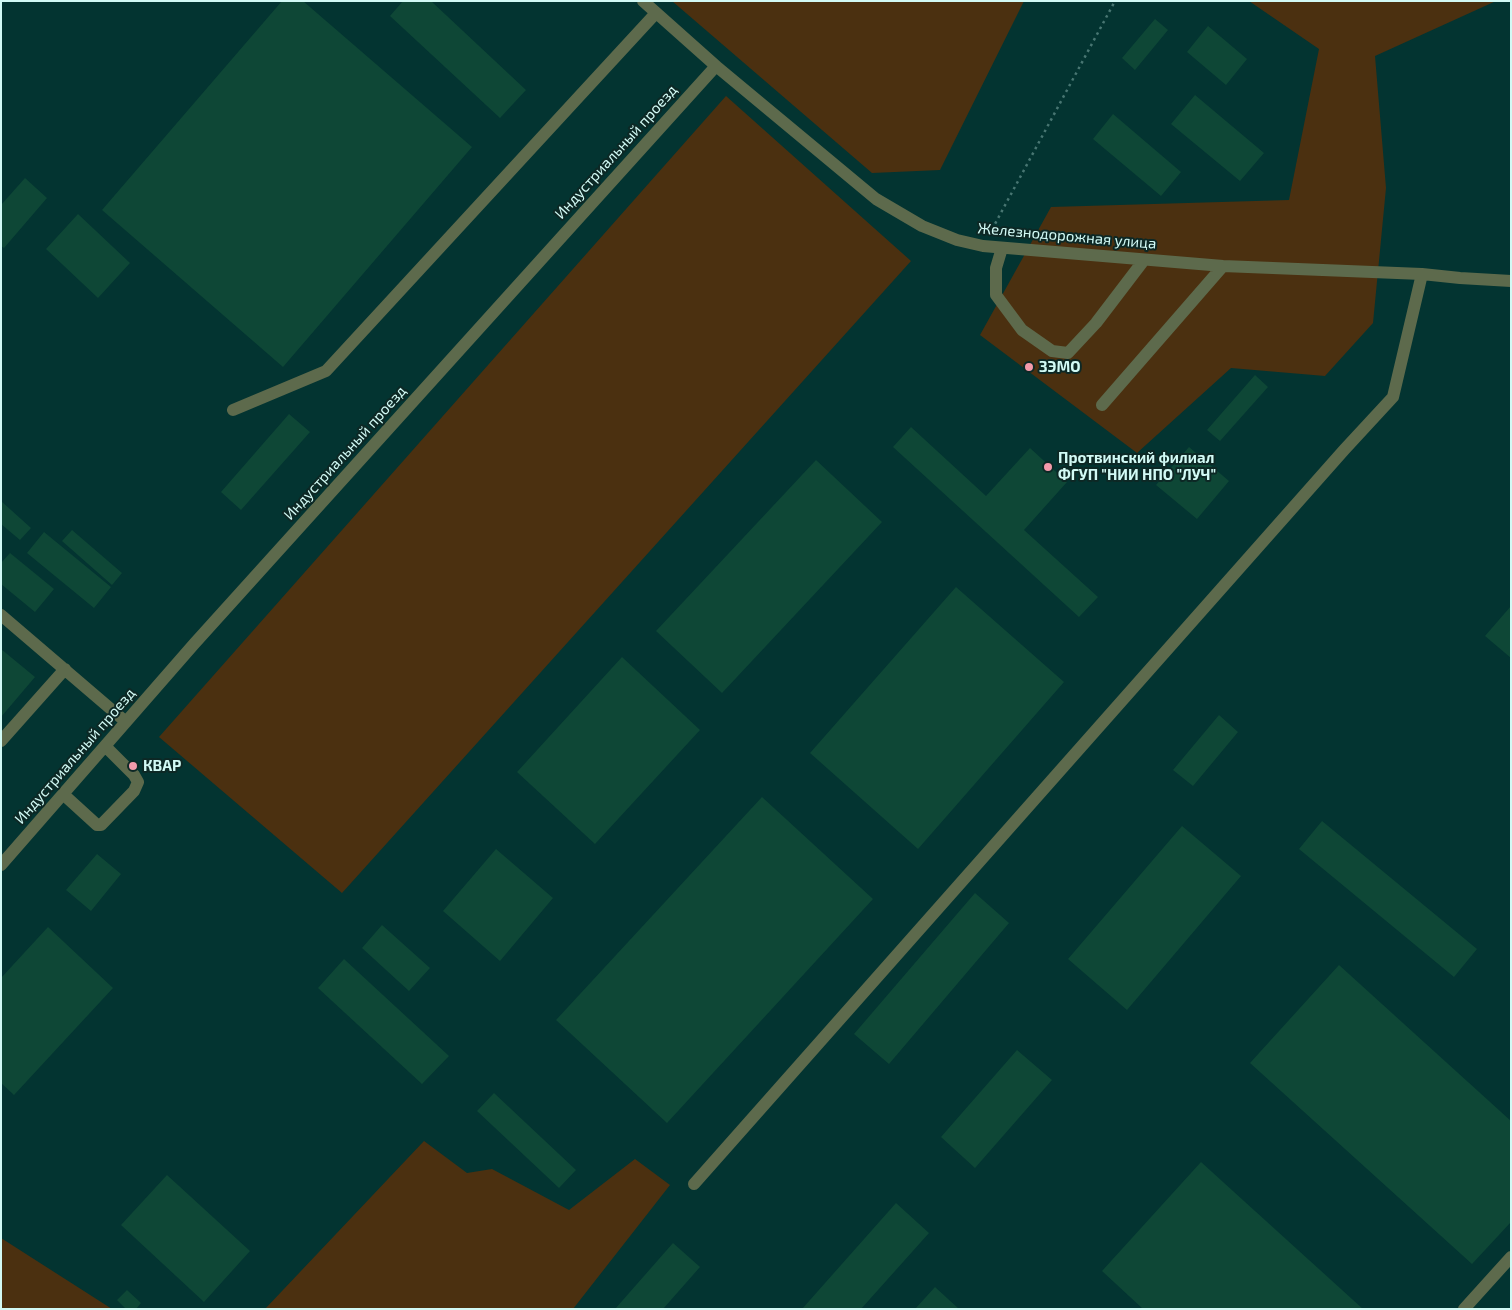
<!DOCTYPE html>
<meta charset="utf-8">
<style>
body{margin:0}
#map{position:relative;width:1512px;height:1310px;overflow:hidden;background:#033431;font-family:"Exo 2",sans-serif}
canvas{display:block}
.frame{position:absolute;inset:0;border:2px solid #d2faf5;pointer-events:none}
</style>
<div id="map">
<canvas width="1512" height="1310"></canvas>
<div class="frame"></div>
</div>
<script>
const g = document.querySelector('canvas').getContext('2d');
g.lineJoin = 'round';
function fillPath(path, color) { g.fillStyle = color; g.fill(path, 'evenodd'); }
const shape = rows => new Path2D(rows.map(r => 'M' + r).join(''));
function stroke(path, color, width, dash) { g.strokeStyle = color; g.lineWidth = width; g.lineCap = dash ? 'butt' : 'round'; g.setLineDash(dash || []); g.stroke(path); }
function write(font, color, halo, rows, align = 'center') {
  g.font = font + ' "Exo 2",sans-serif'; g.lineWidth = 4; g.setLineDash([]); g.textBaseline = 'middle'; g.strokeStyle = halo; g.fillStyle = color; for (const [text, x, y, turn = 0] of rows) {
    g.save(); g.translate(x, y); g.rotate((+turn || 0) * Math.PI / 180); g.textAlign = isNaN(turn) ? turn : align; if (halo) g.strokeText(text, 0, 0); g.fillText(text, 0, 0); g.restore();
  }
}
const green = shape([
 [672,1,1024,1,940,170,872,173],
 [1249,1,1496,1,1375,56,1386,188,1373,323,1325,376,1231,368,1137,453,980,335,1051,207,1289,200,1319,49],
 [726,96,911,261,342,893,159,737],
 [424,1141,467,1173,492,1169,569,1210,635,1159,670,1185,573,1309,265,1309],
 [1,1238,112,1309,1,1309]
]);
const building = shape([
 [282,1,303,1,472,147,283,367,102,210],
 [403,1,431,1,526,90,500,118,390,16],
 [1155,19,1168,30,1135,70,1122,58],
 [1208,26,1247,59,1226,85,1187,52],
 [1195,95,1264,153,1240,181,1171,124],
 [1113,114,1181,172,1161,196,1093,139],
 [25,178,47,198,4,248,1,246,1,205],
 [78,214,130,263,98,298,46,249],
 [1255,375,1268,387,1220,441,1207,430],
 [289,414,310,432,241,510,221,492],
 [911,427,986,496,1030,448,1067,482,1024,530,1098,597,1079,617,893,447],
 [1189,447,1229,481,1197,519,1156,485],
 [816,460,882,522,722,693,656,631],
 [1,501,31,528,20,540,1,524],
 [72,530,122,573,112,585,62,541],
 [44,532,111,587,94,608,27,553],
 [10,553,54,589,35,612,1,584,1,563],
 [956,587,1064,682,918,849,810,753],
 [1511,606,1511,658,1485,636],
 [1,649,35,677,1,717],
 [622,657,700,730,595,844,517,772],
 [1219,715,1238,732,1193,786,1173,770],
 [762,797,873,899,667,1123,556,1020],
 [1322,821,1477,949,1454,977,1299,849],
 [1182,826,1241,876,1127,1010,1068,959],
 [496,849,553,898,500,961,443,911],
 [97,854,121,874,91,911,66,890],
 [975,893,1009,923,889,1064,854,1034],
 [382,925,430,968,409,991,362,948],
 [48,927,113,988,14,1095,1,1083,1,978],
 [344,959,449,1056,422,1084,318,988],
 [1339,965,1511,1121,1511,1222,1472,1264,1250,1063],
 [1017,1050,1052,1080,975,1168,941,1137],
 [494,1093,576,1170,559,1188,477,1111],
 [1201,1162,1363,1309,1143,1309,1102,1271],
 [167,1175,250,1251,204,1302,121,1225],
 [896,1203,929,1233,861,1309,802,1309],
 [673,1243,700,1267,663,1309,615,1309],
 [935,1287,959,1309,915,1309],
 [127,1290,141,1303,136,1309,126,1309,117,1300]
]);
const path = shape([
 [989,235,1115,1]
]);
const minor = shape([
 [643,1,716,66,876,199,922,226,957,240,983,246,1223,266,1422,274,1460,278,1511,281],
 [1002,248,996,268,996,295,1022,330,1052,351,1068,353,1096,323,1144,260],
 [1102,405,1223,266],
 [233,410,326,371,656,13],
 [1,615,126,722],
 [1,741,65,669],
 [63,794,97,825,101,825,134,791,138,782,134,775,105,746],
 [1,865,194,644,716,66],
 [694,1184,1344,450,1393,397,1422,274],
 [1464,1309,1511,1257]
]);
const markers = [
 [1029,367,5,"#f39aaa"],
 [1048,467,5,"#f39aaa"],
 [133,766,5,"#f39aaa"]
];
const streetNames = [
 ["Индустриальный проезд",616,152,-48],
 ["Железнодорожная улица",1067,236,5],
 ["Индустриальный проезд",345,453,-48],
 ["Индустриальный проезд",75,756,-49]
];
const poiNames = [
 ["ЗЭМО",1039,367],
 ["Протвинский филиал",1058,458],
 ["ФГУП \"НИИ НПО \"ЛУЧ\"",1058,475],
 ["КВАР",143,766]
];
fillPath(green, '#4b3010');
fillPath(building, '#0e4736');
stroke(path, '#487672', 2.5, [2.5, 4]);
stroke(minor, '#5d6a4c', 12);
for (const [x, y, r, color] of markers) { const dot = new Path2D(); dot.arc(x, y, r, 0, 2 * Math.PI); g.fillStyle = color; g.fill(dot); stroke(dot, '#0d2825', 2); }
write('15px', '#d2faf5', '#0d2825', streetNames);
write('bold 15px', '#d2faf5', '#0d2825', poiNames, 'left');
</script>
